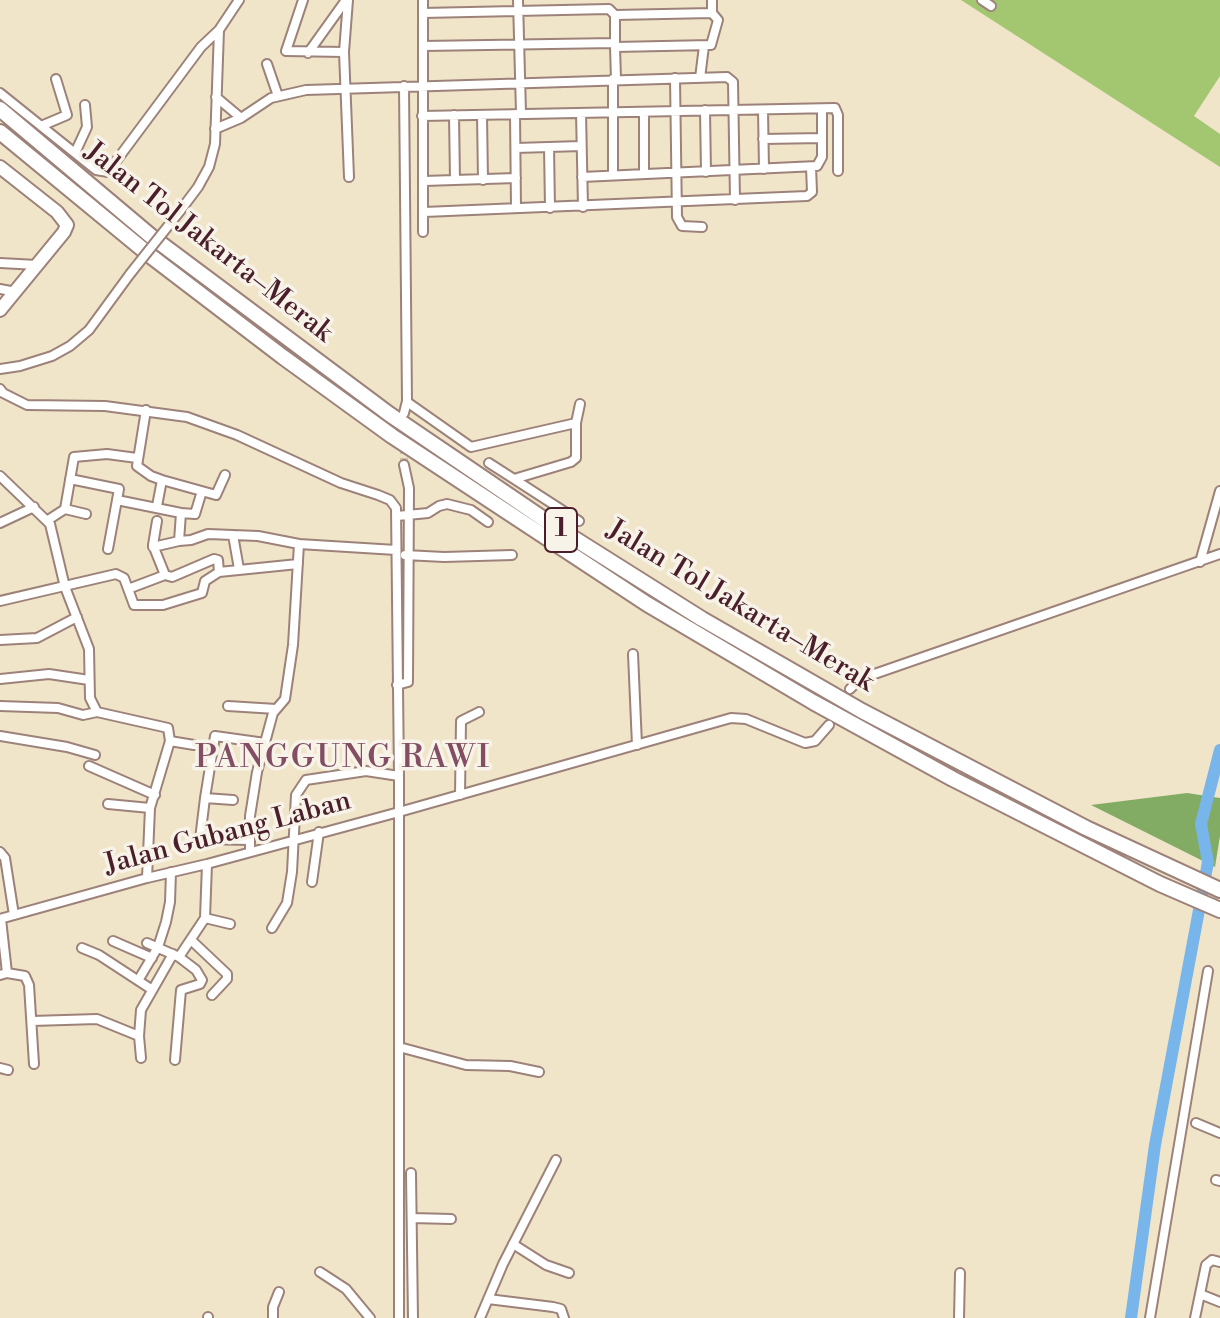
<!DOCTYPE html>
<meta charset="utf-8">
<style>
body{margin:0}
canvas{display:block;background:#f0e4c9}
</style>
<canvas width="1220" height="1318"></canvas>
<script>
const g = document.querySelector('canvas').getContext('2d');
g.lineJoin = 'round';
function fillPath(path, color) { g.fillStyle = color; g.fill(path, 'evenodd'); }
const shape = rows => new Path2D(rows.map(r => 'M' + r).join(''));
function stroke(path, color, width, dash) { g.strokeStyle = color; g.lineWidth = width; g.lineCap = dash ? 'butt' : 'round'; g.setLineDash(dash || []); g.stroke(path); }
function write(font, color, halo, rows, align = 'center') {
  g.font = font + ' "Libre Bodoni",serif'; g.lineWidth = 7; g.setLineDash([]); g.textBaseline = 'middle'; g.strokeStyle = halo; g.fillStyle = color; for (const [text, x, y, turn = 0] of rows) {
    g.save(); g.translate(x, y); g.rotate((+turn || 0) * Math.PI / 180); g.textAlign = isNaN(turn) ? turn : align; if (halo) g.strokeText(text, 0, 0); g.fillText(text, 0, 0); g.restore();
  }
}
const green = shape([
 [961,0,1220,0,1220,76,1194,116,1220,134,1220,167]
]);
const forest = shape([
 [1187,793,1220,798,1220,836,1215,867,1091,805]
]);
const river = shape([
 [1131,1318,1155,1145,1208,862,1201,824,1220,750]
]);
const streetTunnel = shape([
 [404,422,404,465],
 [829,725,850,689]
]);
const street = shape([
 [303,0,286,51,344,52],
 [348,0,344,52,349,177],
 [518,0,521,113],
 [982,0,991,6],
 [423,13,609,9,615,15,615,47],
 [615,15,712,13],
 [423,46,615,43],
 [308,53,346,0],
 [267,64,278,96],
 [675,78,677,217,682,226,702,227],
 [700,78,704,46],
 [616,79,615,47,711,45,718,20,712,13,712,0],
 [404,86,407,402,471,447,576,423,580,404],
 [0,93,96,170,108,172,201,47,219,30],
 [216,97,241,118],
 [705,110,706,172],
 [763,110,764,169],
 [644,112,644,174],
 [581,113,583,207],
 [515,114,516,208],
 [454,115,455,180],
 [482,115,483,180],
 [422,116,835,108,838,115,838,171],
 [41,126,67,115,56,79],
 [215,129,241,118,271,98,306,90,727,77,733,82,735,200],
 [763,139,822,138],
 [549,147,550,208],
 [516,148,581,146],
 [75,153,87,127,85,105],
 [613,175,613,79],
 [582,177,817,166,822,157,822,109],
 [424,181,516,178],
 [180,211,198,187,209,167,215,144,219,30,239,0],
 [424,212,807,196,812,192,811,167],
 [423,232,423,0],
 [0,263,37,265],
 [0,289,16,292],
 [0,369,20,366,52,356,70,346,89,330,130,274],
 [0,389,3,393,27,405,105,406,187,417,237,435,341,483,378,495,390,500,396,508,399,776,399,1318],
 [146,410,137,466,151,476,162,480,157,506],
 [404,413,407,401],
 [489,463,514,479,571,462,576,458,576,423],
 [0,476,50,524,65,587,89,649,90,698,97,712],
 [70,479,119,489,108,549],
 [514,479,579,521],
 [162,480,216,495,225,475],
 [117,500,181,513,179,541,153,547],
 [65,509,86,514],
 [181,513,195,514,202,491],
 [397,516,428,513,439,506,447,504,471,510,488,522],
 [48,520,65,509,74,457,107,454,137,458],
 [0,523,34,507],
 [233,535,239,569],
 [179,541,191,540,208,534,258,536,299,544],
 [405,555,444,557,512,555],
 [1200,562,1220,491],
 [165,575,172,577,214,559,218,560,219,572],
 [128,589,165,575,153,545,157,521],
 [0,601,116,574,124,578,134,605,163,605,202,593,205,581,219,572,298,564],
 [0,640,37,638,77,617],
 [633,654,637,745],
 [0,679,49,674,89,680],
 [397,685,408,682,409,488,404,465],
 [850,689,860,679,1220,554],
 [0,706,58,708,83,715,97,712,168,728,170,741,150,808,147,878],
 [228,706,276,709],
 [0,736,67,747,95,755],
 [170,741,194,745],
 [89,766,155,795],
 [460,795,461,721,479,712],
 [205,798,233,800],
 [108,804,150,808],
 [250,840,200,839,205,798,215,736,265,743],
 [250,851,250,816,257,772,273,713,285,699,293,645,299,544,396,550],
 [0,852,5,858,14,915],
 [312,882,319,832],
 [205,918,230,924],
 [0,919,147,878,207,864,399,812,731,718,746,719,805,743,815,741,829,725],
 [272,928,287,903,292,872,296,795,306,780,366,771,399,776],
 [191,940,227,974,227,979,212,995],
 [113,941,152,958],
 [147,943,179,957,196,970,202,980,200,984,181,990,175,1060],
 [82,948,99,955,151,989],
 [179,957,205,918,207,864],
 [7,973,25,976,29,985,34,1064],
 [0,975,7,973,1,919],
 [139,979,158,947,166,922,170,902,171,872],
 [32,1021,97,1019,139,1036],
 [399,1047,466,1065,510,1066,539,1072],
 [141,1058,139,1036,141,1010,173,954],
 [0,1068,8,1070],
 [1196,1123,1220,1133],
 [411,1173,413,1318],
 [1216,1180,1220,1181],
 [412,1218,451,1219],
 [513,1244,546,1265,569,1273],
 [320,1272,346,1289,370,1318],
 [1200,1294,1220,1302],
 [488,1299,553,1307,561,1309,564,1318],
 [208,1318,208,1317],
 [273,1318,273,1307,279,1292],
 [480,1318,503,1264,556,1160],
 [959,1318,960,1273],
 [1150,1318,1208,971],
 [1195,1318,1206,1265,1212,1260,1220,1262]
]);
const secondary = shape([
 [0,167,57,212,67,225,64,232,0,310]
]);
const highway = shape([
 [0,109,152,237,389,414,548,522,702,619,862,711,1086,828,1220,890],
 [0,132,152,257,283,357,392,436,647,604,813,702,953,779,1160,884,1220,910]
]);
const streetBridge = shape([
 [130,274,180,211]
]);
const shields = [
 [561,530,32]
];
const shieldNames = [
 ["1",561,530]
];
const streetNames = [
 ["Jalan Tol Jakarta–Merak",208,243,38],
 ["Jalan Tol Jakarta–Merak",740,607,31],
 ["Jalan Gubang Laban",228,834,-15]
];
const quarterNames = [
 ["PANGGUNG RAWI",343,759]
];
fillPath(green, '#a3c771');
fillPath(forest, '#82ac63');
stroke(river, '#77b5ea', 12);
stroke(streetTunnel, '#cfbda9', 8, [8, 4]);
stroke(street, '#9d827a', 12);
stroke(secondary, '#9d827a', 16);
stroke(highway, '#9d827a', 18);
stroke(street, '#fff', 8);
stroke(secondary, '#fff', 12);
stroke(highway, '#fff', 14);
stroke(streetBridge, '#9d827a', 12, []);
stroke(streetBridge, '#fff', 8);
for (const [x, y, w] of shields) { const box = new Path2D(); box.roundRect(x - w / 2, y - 22, w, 44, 6); g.fillStyle = '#f7f3e8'; g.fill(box); stroke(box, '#4a1f2b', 2); }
write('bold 26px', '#4a1f2b', null, shieldNames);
write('28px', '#4a1f2b', '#f7f3e8', streetNames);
g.letterSpacing = '2px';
write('32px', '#834e63', '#f7f3e8', quarterNames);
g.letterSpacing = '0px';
</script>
